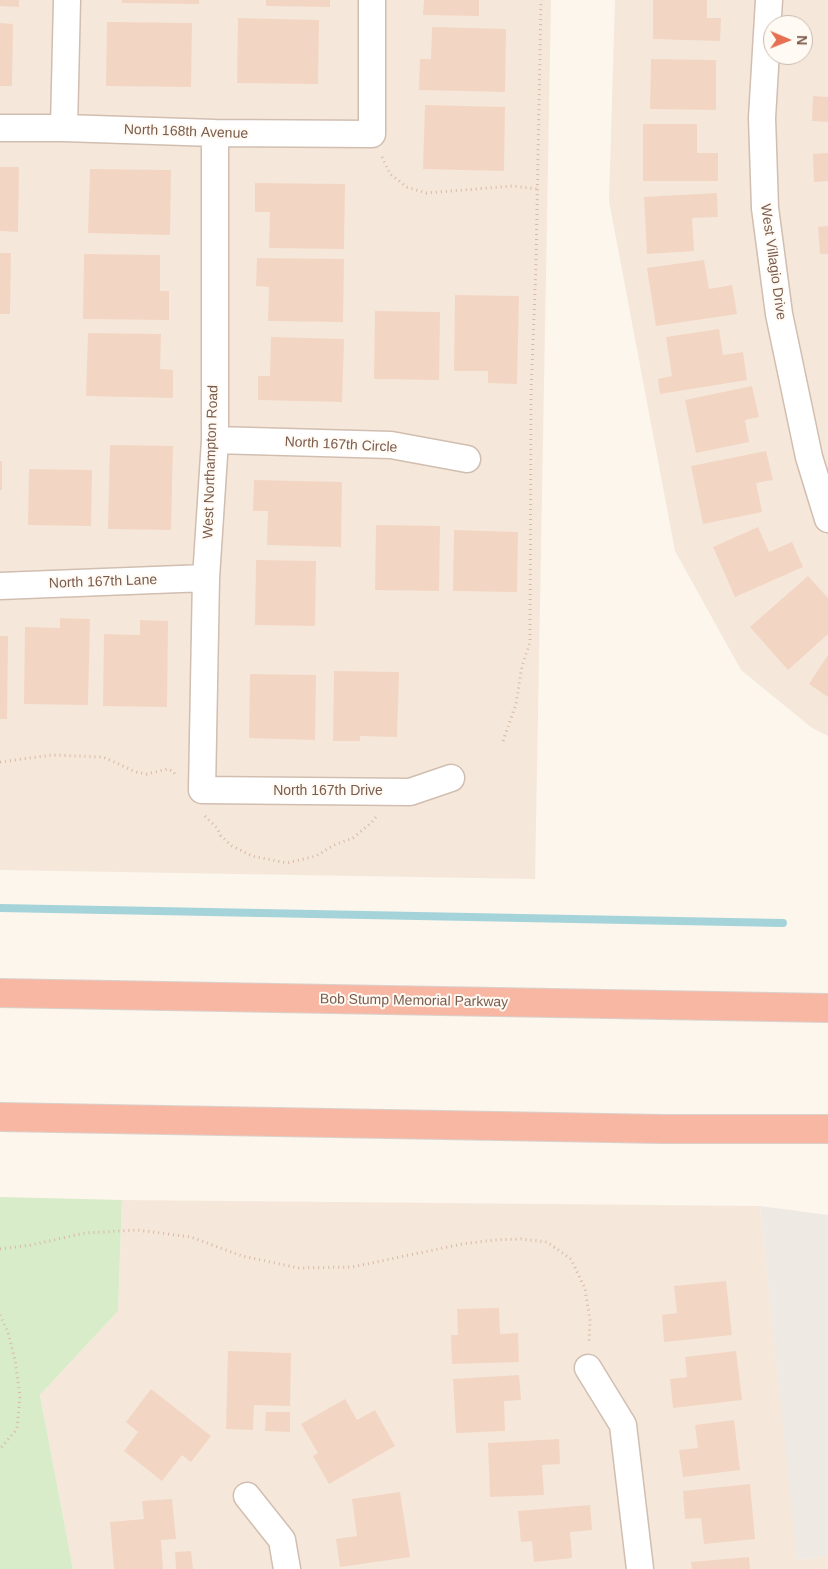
<!DOCTYPE html>
<style>
body{margin:0}
#map{position:relative;width:828px;height:1569px;overflow:hidden;background:#fdf6ec;font-family:Helvetica,sans-serif}
canvas{display:block}
.north{position:absolute;left:763px;top:15px;width:50px;height:50px;box-sizing:border-box;background:#fffaf3;border:1px solid #cabbb1;border-radius:50%;rotate:91deg;font-size:14px;font-weight:700;line-height:20px;text-align:center;color:#7a5c4d}
.north::after{content:'';display:block;margin:auto;width:18px;height:22px;background:#e76f51;clip-path:polygon(50% 0,100% 100%,50% 72%,0 100%)}
</style>
<div id="map">
<canvas width="828" height="1569"></canvas>
<div class="north">N</div>
</div>
<script>
const g = document.querySelector('canvas').getContext('2d');
g.lineJoin = 'round';
function fillPath(path, color) { g.fillStyle = color; g.fill(path, 'evenodd'); }
const shape = rows => new Path2D(rows.map(r => 'M' + r).join(''));
function stroke(path, color, width, dash) { g.strokeStyle = color; g.lineWidth = width; g.lineCap = dash ? 'butt' : 'round'; g.setLineDash(dash || []); g.stroke(path); }
function write(font, color, halo, rows, align = 'center') {
  g.font = font + ' Helvetica,sans-serif'; g.lineWidth = 4; g.setLineDash([]); g.textBaseline = 'middle'; g.strokeStyle = halo; g.fillStyle = color; for (const [text, x, y, turn = 0] of rows) {
    g.save(); g.translate(x, y); g.rotate((+turn || 0) * Math.PI / 180); g.textAlign = isNaN(turn) ? turn : align; if (halo) g.strokeText(text, 0, 0); g.fillText(text, 0, 0); g.restore();
  }
}
const residential = shape([
 [0,0,551,0,535,879,0,870],
 [615,0,828,0,828,736,812,728,741,670,675,551,609,201],
 [773,25,803,25,803,55,773,55],
 [122,1200,760,1206,798,1560,828,1556,828,1569,73,1569,40,1395,118,1311]
]);
const industrial = shape([
 [760,1206,828,1215,828,1556,797,1560]
]);
const green = shape([
 [0,1197,122,1200,118,1311,40,1395,73,1569,0,1569]
]);
const stream = shape([
 [0,908,783,923]
]);
const building = shape([
 [0,0,19,0,19,7,0,6],
 [122,0,199,0,199,4,122,3],
 [266,0,330,0,330,7,266,6],
 [424,0,479,0,479,16,423,15],
 [653,0,707,0,707,18,721,18,720,41,653,39],
 [238,18,319,20,318,84,237,83],
 [107,22,192,23,191,87,106,86],
 [0,23,13,24,12,86,0,86],
 [432,27,506,29,505,92,419,90,420,59,431,59],
 [651,59,716,60,716,110,650,109],
 [813,96,828,97,828,122,812,121],
 [425,105,505,107,504,171,423,169],
 [643,124,697,124,697,153,718,153,718,181,643,181],
 [828,153,828,181,814,182,813,154],
 [0,167,19,167,18,232,0,231],
 [90,169,171,170,170,235,88,233],
 [255,183,345,184,344,249,269,248,270,212,255,212],
 [717,193,718,217,692,218,694,251,647,254,644,197],
 [828,226,828,254,820,254,818,227],
 [0,253,11,253,10,314,0,314],
 [84,254,160,255,160,291,169,291,169,320,83,319],
 [257,258,344,259,343,322,268,321,269,287,256,286],
 [704,260,709,289,732,285,737,314,656,326,647,268],
 [455,295,519,296,517,384,488,383,488,371,454,371],
 [375,311,440,312,439,380,374,379],
 [719,329,723,355,743,352,747,380,660,394,658,379,672,376,666,337],
 [88,333,161,334,160,369,173,370,173,398,86,396],
 [271,337,344,339,342,402,258,400,258,376,270,376],
 [752,386,759,417,745,420,749,442,696,453,685,400],
 [110,445,173,446,171,530,108,529],
 [766,451,773,480,756,483,762,512,703,524,691,466],
 [0,461,2,461,2,490,0,490],
 [29,469,92,470,91,526,28,525],
 [254,480,342,482,341,547,267,545,268,511,253,511],
 [376,525,440,526,439,591,375,590],
 [758,527,769,552,792,542,803,567,735,597,713,547],
 [454,530,518,532,517,592,453,591],
 [256,560,316,561,315,626,255,625],
 [808,576,828,598,828,634,788,670,750,627],
 [60,618,90,619,88,705,24,704,25,627,60,628],
 [140,620,168,621,167,707,103,706,104,634,140,635],
 [0,636,8,636,7,719,0,719],
 [828,655,828,697,809,684],
 [334,671,399,672,397,737,360,736,360,741,333,741],
 [250,674,316,675,315,740,249,738],
 [726,1281,732,1335,664,1342,662,1315,677,1313,674,1286],
 [499,1308,500,1334,518,1333,519,1362,452,1364,451,1335,458,1335,457,1309],
 [228,1351,291,1353,290,1406,254,1405,253,1430,226,1429],
 [736,1351,742,1400,673,1408,670,1379,687,1377,685,1357],
 [519,1375,521,1400,504,1401,505,1431,456,1433,453,1379],
 [151,1389,211,1436,191,1462,182,1455,162,1481,124,1451,138,1432,126,1422],
 [345,1399,357,1420,375,1410,395,1446,329,1484,313,1456,318,1453,301,1424],
 [266,1412,290,1412,290,1432,265,1431],
 [734,1420,740,1470,683,1477,679,1450,698,1448,695,1425],
 [559,1439,560,1464,542,1465,544,1495,490,1497,488,1443],
 [750,1484,755,1539,704,1544,701,1518,685,1519,683,1491],
 [400,1492,410,1557,340,1567,336,1539,357,1536,352,1499],
 [172,1499,176,1539,161,1540,163,1569,114,1569,110,1522,144,1519,142,1501],
 [590,1505,592,1530,570,1532,572,1558,534,1562,532,1541,521,1542,518,1511],
 [191,1551,193,1569,176,1569,175,1552],
 [749,1557,750,1569,692,1569,691,1562]
]);
const path = shape([
 [382,157,390,174,407,187,426,193,513,186,538,189],
 [503,741,516,704,522,666,530,642,531,393,536,264,541,0],
 [0,762,52,755,103,757,136,772,147,774,168,769,174,772,176,777],
 [205,816,217,828,221,836,232,846,252,856,287,863,316,856,334,845,353,838,371,823,376,817],
 [0,1249,31,1245,85,1233,137,1230,191,1237,242,1256,299,1268,352,1267,462,1244,494,1240,521,1239,547,1242,571,1259,585,1289,590,1320,589,1343],
 [0,1315,8,1332,15,1360,20,1396,17,1429,0,1449]
]);
const minor = shape([
 [769,0,762,118,765,208,779,314,809,457,828,519],
 [0,128,64,128,215,133,372,134,372,0],
 [64,128,67,0],
 [215,133,215,440,206,578,202,790,410,792,451,778],
 [215,440,391,445,467,459],
 [0,586,206,578],
 [588,1368,623,1425,640,1569],
 [247,1496,282,1540,287,1569]
]);
const motorway = shape([
 [0,993,828,1008],
 [0,1117,663,1129,828,1129]
]);
const streetNames = [
 ["North 168th Avenue",186,132,2],
 ["West Villagio Drive",773,262,82],
 ["North 167th Circle",341,445,3],
 ["West Northampton Road",211,462,-88],
 ["North 167th Lane",103,582,-2],
 ["North 167th Drive",328,791],
 ["Bob Stump Memorial Parkway",414,1001,1]
];
fillPath(residential, '#f5e8da');
fillPath(industrial, '#efe9e4');
fillPath(green, '#d8ecc9');
stroke(stream, '#a5d3da', 8);
fillPath(building, '#f3d5c3');
stroke(minor, '#d1beb0', 29);
stroke(motorway, '#dad1cd', 30);
stroke(path, '#d9b8a5', 3, [1, 4]);
stroke(minor, '#fff', 26);
stroke(motorway, '#f7b7a3', 28);
write('14px', '#7a5c4d', '#fffaf3', streetNames);
</script>
